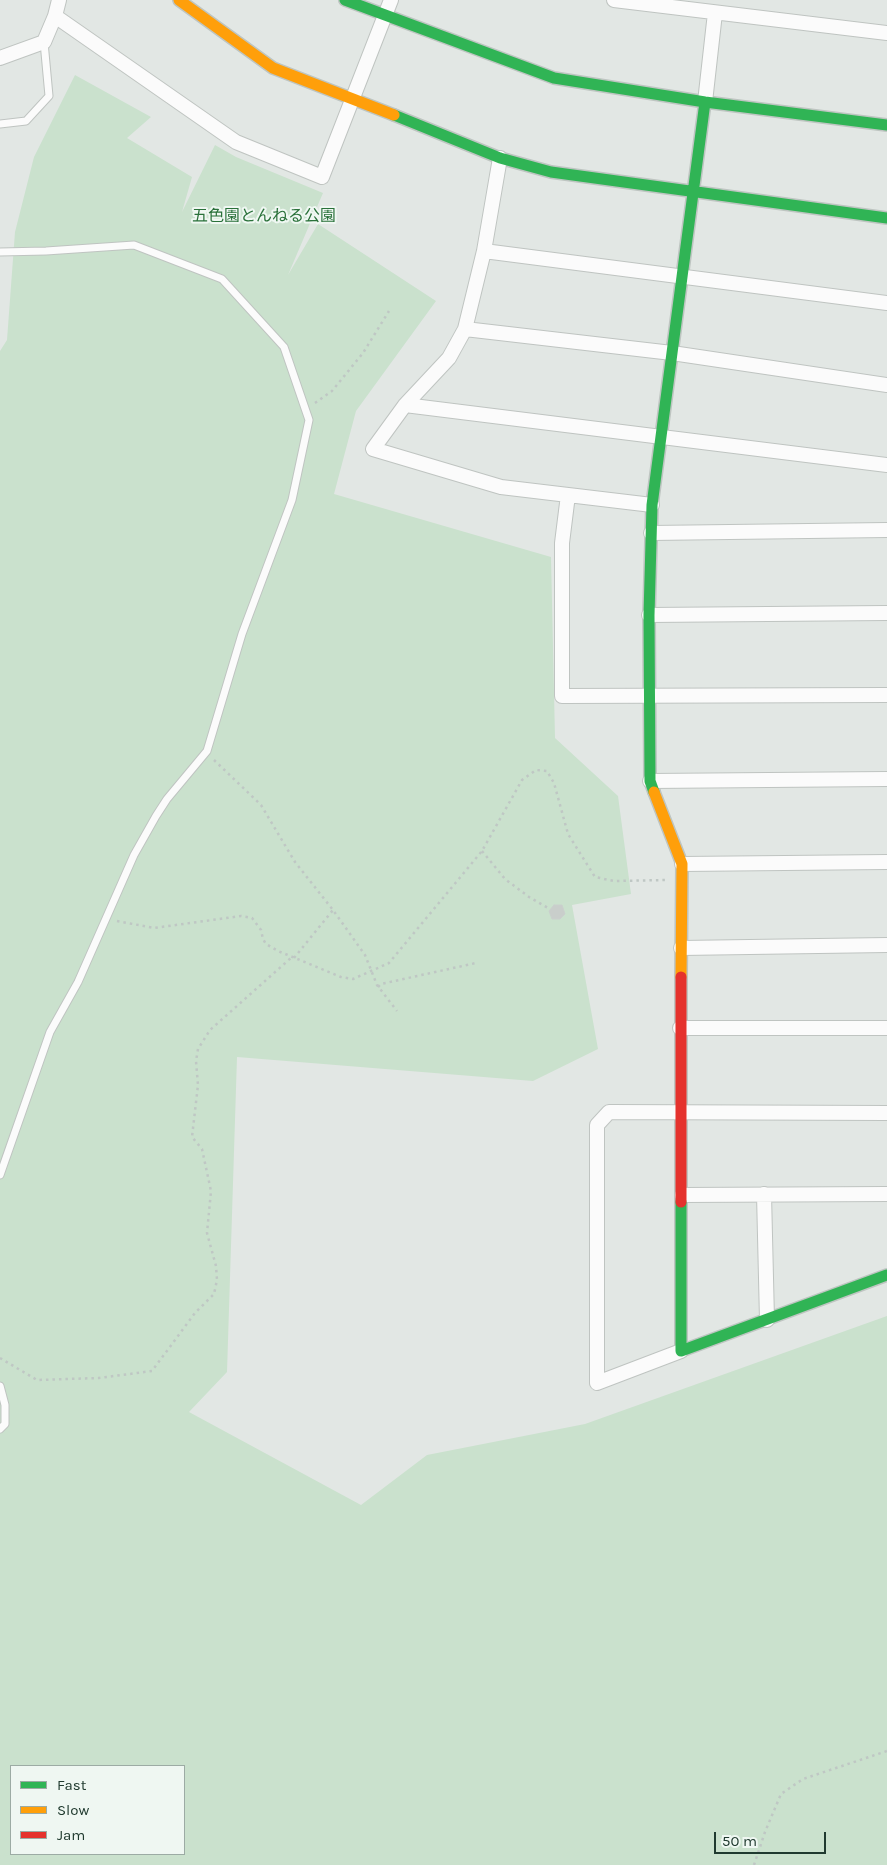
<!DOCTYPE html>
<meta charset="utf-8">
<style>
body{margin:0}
#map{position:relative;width:887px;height:1865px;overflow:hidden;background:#e2e7e4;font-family:Karla,sans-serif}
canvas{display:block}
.legend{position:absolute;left:10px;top:1765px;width:175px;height:90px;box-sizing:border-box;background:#eff7f2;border:1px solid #9caba4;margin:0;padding:6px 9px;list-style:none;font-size:15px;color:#203a2f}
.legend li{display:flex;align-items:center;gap:10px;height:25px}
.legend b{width:25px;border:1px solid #9caba4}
.scale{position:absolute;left:714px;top:1832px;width:112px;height:22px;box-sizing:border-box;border:2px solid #203a2f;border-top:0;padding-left:6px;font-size:15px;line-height:18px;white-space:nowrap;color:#203a2f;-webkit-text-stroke:4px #eff7f2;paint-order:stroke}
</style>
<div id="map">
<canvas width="887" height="1865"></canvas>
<ul class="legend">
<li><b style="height:6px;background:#30b455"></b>Fast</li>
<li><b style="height:6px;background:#ff9f0a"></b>Slow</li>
<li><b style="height:6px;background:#e5322d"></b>Jam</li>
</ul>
<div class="scale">50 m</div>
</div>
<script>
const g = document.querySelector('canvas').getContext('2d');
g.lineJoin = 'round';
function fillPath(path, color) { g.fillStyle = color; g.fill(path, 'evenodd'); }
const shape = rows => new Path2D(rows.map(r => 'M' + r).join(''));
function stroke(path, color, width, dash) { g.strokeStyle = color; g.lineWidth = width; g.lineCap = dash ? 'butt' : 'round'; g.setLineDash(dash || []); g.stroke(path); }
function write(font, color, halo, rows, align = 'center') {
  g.font = font + ' Karla,"Noto Sans JP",sans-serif'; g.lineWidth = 4; g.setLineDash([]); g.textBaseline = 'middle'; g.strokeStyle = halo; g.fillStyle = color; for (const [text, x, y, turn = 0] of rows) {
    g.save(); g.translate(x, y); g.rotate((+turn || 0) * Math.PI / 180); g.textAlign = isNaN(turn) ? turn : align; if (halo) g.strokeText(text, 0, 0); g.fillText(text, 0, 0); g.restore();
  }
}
const green = shape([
 [75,75,151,117,127,138,192,177,182,212,215,145,236,157,323,193,288,275,318,224,436,301,356,411,334,494,551,557,555,738,618,796,631,894,572,905,598,1049,533,1081,237,1057,227,1372,189,1412,361,1505,427,1455,585,1424,887,1316,887,1865,0,1865,0,351,7,340,15,232,34,157],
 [11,1766,184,1766,184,1854,11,1854]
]);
const building = shape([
 [554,905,562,905,565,914,560,919,552,919,549,911,554,905]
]);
const path = shape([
 [315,403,332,391,363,353,389,311],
 [214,760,261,805,295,862,333,910,365,955,377,985,397,1011],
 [482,851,505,879,529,897,548,908],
 [117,921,154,928,241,916,252,918,261,930,263,939,266,944,278,951,341,977,353,979,389,963,482,851,522,780,536,770,547,771,554,783,568,834,595,877,614,881,666,880],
 [294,958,333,910],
 [378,987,381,984,476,963],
 [0,1358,37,1380,99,1378,152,1371,195,1313,214,1294,217,1280,216,1266,207,1233,211,1191,202,1149,192,1137,198,1085,196,1061,198,1049,210,1030,292,957],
 [754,1865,765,1832,781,1794,803,1779,887,1751]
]);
const lane = shape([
 [0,124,26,121,49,96,44,42],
 [0,252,46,251,134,245,222,279,284,347,309,420,292,500,242,634,207,751,167,799,156,816,134,855,78,982,50,1032,0,1175],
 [0,1386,5,1405,5,1424,0,1429]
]);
const street = shape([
 [614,0,887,33],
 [55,16,236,142,322,177,391,0],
 [0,58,44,42,55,16,59,0],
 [705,102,715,13],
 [500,158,484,251,465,329,449,358,405,405,373,449,501,487,652,505],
 [484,251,887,303],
 [465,329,672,353,887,385],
 [405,405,887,465],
 [568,495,562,543,562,696,887,695],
 [651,533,887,530],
 [649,615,887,613],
 [650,781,887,779],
 [682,864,887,862],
 [681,948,887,945],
 [680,1028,887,1028],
 [764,1194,767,1320],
 [682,1195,887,1194],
 [681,1351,597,1383,597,1125,609,1112,887,1113]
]);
const fast = shape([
 [345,0,554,78,705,102,887,125],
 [394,115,500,158,551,172,887,218],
 [654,792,650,781,649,615,652,505,705,102],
 [681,1202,681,1351,887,1275]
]);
const slow = shape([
 [179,0,273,68,394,115],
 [654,792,682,864,681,977]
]);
const jam = shape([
 [681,1202,681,977]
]);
const parkNames = [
 ["五色園とんねる公園",264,216]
];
fillPath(green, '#cae1cd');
fillPath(building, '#c9cecb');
stroke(building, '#cad0cd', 1);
stroke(lane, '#bfc4c1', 9);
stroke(street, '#bfc4c1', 16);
stroke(fast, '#bec5c1', 14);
stroke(slow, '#bec5c1', 14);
stroke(jam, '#bec5c1', 14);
stroke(path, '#bfc7c4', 2.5, [2.5, 4]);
stroke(lane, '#fbfbfb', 7);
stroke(street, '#fbfbfb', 14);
stroke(fast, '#30b455', 11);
stroke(slow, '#ff9f0a', 11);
stroke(jam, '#e5322d', 11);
write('16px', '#2a713a', '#eff7f2', parkNames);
</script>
